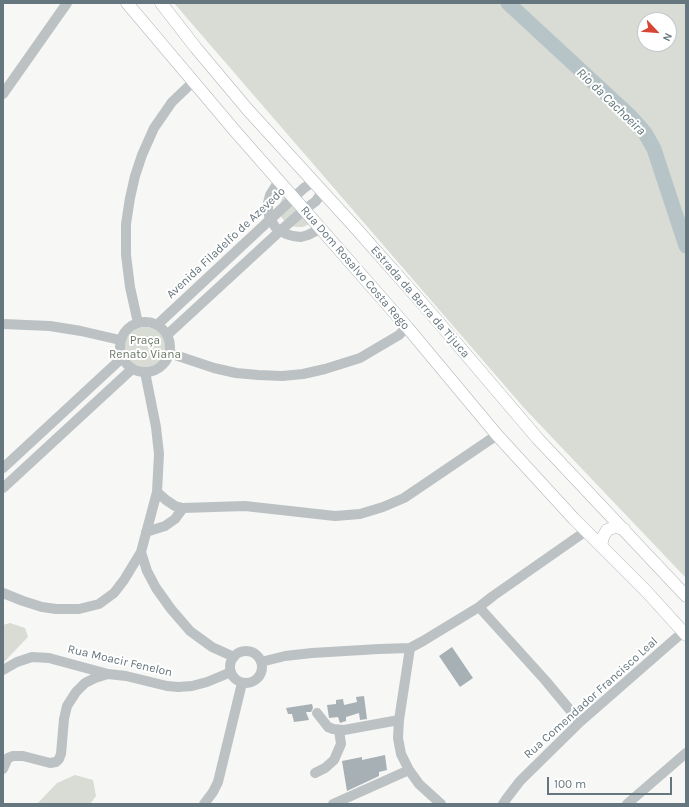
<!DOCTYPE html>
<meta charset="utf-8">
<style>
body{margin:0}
#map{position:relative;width:689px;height:807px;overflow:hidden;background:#f7f7f5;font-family:Karla,sans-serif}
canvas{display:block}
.frame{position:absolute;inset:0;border:4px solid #65767e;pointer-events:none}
.north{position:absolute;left:637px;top:12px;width:40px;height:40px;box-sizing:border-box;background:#fff;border:1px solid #c1c8cb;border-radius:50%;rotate:116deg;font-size:11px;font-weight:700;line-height:16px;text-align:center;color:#65767e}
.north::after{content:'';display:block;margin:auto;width:14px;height:18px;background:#d74635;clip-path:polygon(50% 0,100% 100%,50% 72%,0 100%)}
.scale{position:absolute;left:547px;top:777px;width:125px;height:18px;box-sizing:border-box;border:2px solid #65767e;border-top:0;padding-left:5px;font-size:12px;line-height:14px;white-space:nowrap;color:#65767e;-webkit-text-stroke:3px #fff;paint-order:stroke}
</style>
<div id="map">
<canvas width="689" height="807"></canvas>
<div class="frame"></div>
<div class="north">N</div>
<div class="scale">100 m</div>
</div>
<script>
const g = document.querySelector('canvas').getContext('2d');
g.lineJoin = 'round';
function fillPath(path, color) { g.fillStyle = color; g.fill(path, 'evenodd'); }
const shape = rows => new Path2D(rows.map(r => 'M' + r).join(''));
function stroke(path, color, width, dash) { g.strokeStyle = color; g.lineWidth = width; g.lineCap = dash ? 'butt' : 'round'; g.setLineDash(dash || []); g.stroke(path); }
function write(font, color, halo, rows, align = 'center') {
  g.font = font + ' Karla,sans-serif'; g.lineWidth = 4; g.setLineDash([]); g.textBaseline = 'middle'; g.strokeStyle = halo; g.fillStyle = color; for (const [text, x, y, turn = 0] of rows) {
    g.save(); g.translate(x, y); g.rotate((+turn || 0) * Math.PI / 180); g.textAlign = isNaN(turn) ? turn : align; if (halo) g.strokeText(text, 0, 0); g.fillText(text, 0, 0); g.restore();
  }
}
const green = shape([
 [174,3,686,3,686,578,525,409],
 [645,20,669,20,669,44,645,44],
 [284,195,293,207,309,224,303,227,297,227,291,226,286,223,282,218,279,213,279,207,281,201],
 '124 348a21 21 0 1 1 42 0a21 21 0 1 1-42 0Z',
 [10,623,25,628,28,637,3,663,3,625],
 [75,775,93,780,96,796,90,804,37,804,57,783]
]);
const river = shape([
 [508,3,630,116,645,133,654,149,686,246]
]);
const building = shape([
 [452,647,473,678,460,687,439,656],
 [364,696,367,719,360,720,359,713,346,717,346,721,340,723,338,717,329,718,327,705,336,704,336,700,343,699,344,705,357,702,356,697],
 [312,704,313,708,311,712,306,712,309,720,294,722,292,714,288,714,286,708],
 [385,755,387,770,379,772,379,776,347,791,342,761,362,757,362,760]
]);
const minor = shape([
 [3,94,67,3],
 [279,181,270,195,268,203,268,212,270,219,276,228,286,234,293,236,301,237,308,235,314,232,320,228],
 '120 347a25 25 0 1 1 50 0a25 25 0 1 1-50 0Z',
 [138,323,130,287,126,255,126,224,130,198,135,176,142,155,154,128,172,102,193,82],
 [3,324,50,326,81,331,120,340],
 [157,325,304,188,310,184,314,183],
 [167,335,280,231,304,210,316,201,322,192],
 [169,353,214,368,236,373,258,375,282,376,303,374,325,369,360,358,399,335,407,327],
 [3,468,122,358],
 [3,488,132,369],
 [157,492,166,500,175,506,183,508,245,506,335,516,360,514,383,507,404,498,497,435],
 [146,532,165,526,175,519,183,508],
 [141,552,147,571,156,588,171,609,190,631,212,647,234,657],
 [3,593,23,601,42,607,56,609,79,609,99,604,114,593,124,580,141,552,157,492,159,454,156,427,145,372],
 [479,607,545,680,580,722],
 [410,648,399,720,398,738,401,754,409,770,419,784,441,804],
 '230 667a16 16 0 1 1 32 0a16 16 0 1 1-32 0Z',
 [261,662,285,656,312,653,379,649,410,648,423,641,479,607,493,596,586,531],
 [3,670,17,662,32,657,49,658,108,674,126,676,167,686,178,687,192,686,207,682,231,672],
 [317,713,328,727,333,729,344,730,399,720],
 [3,769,8,758,13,756,23,756,50,763,56,762,59,759,61,754,64,719,67,706,76,692,85,683,95,678,108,674],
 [315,773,325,768,334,760,341,744,339,730],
 [204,804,213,792,218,782,242,683],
 [333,804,409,770],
 [503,804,507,798,520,781,580,722,683,632],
 [627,804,686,753]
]);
const major = shape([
 [127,3,235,131,407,327,497,435,574,519,647,592,686,635],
 [161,3,196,48,248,110,353,225,429,311,538,439,686,596],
 [601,546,603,537,607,530,615,527,624,529]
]);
const streetNames = [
 ["Avenida Filadelfo de Azevedo",226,243,-43],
 ["Rua Dom Rosalvo Costa Rego",355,268,49],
 ["Estrada da Barra da Tijuca",420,302,49],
 ["Rua Moacir Fenelon",120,661,13],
 ["Rua Comendador Francisco Leal",591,698,-42]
];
const parkNames = [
 ["Praça",145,341],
 ["Renato Viana",145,355]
];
const waterNames = [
 ["Rio da Cachoeira",611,102,44]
];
fillPath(green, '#d8dcd4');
stroke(river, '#b7c4c7', 15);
fillPath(building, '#a7b0b4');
stroke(major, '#b2b8bb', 13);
stroke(minor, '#bcc2c4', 10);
stroke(major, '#fff', 12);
write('12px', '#65767e', '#fff', streetNames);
write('12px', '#697663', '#fff', parkNames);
write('italic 13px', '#5f7578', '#fff', waterNames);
</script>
